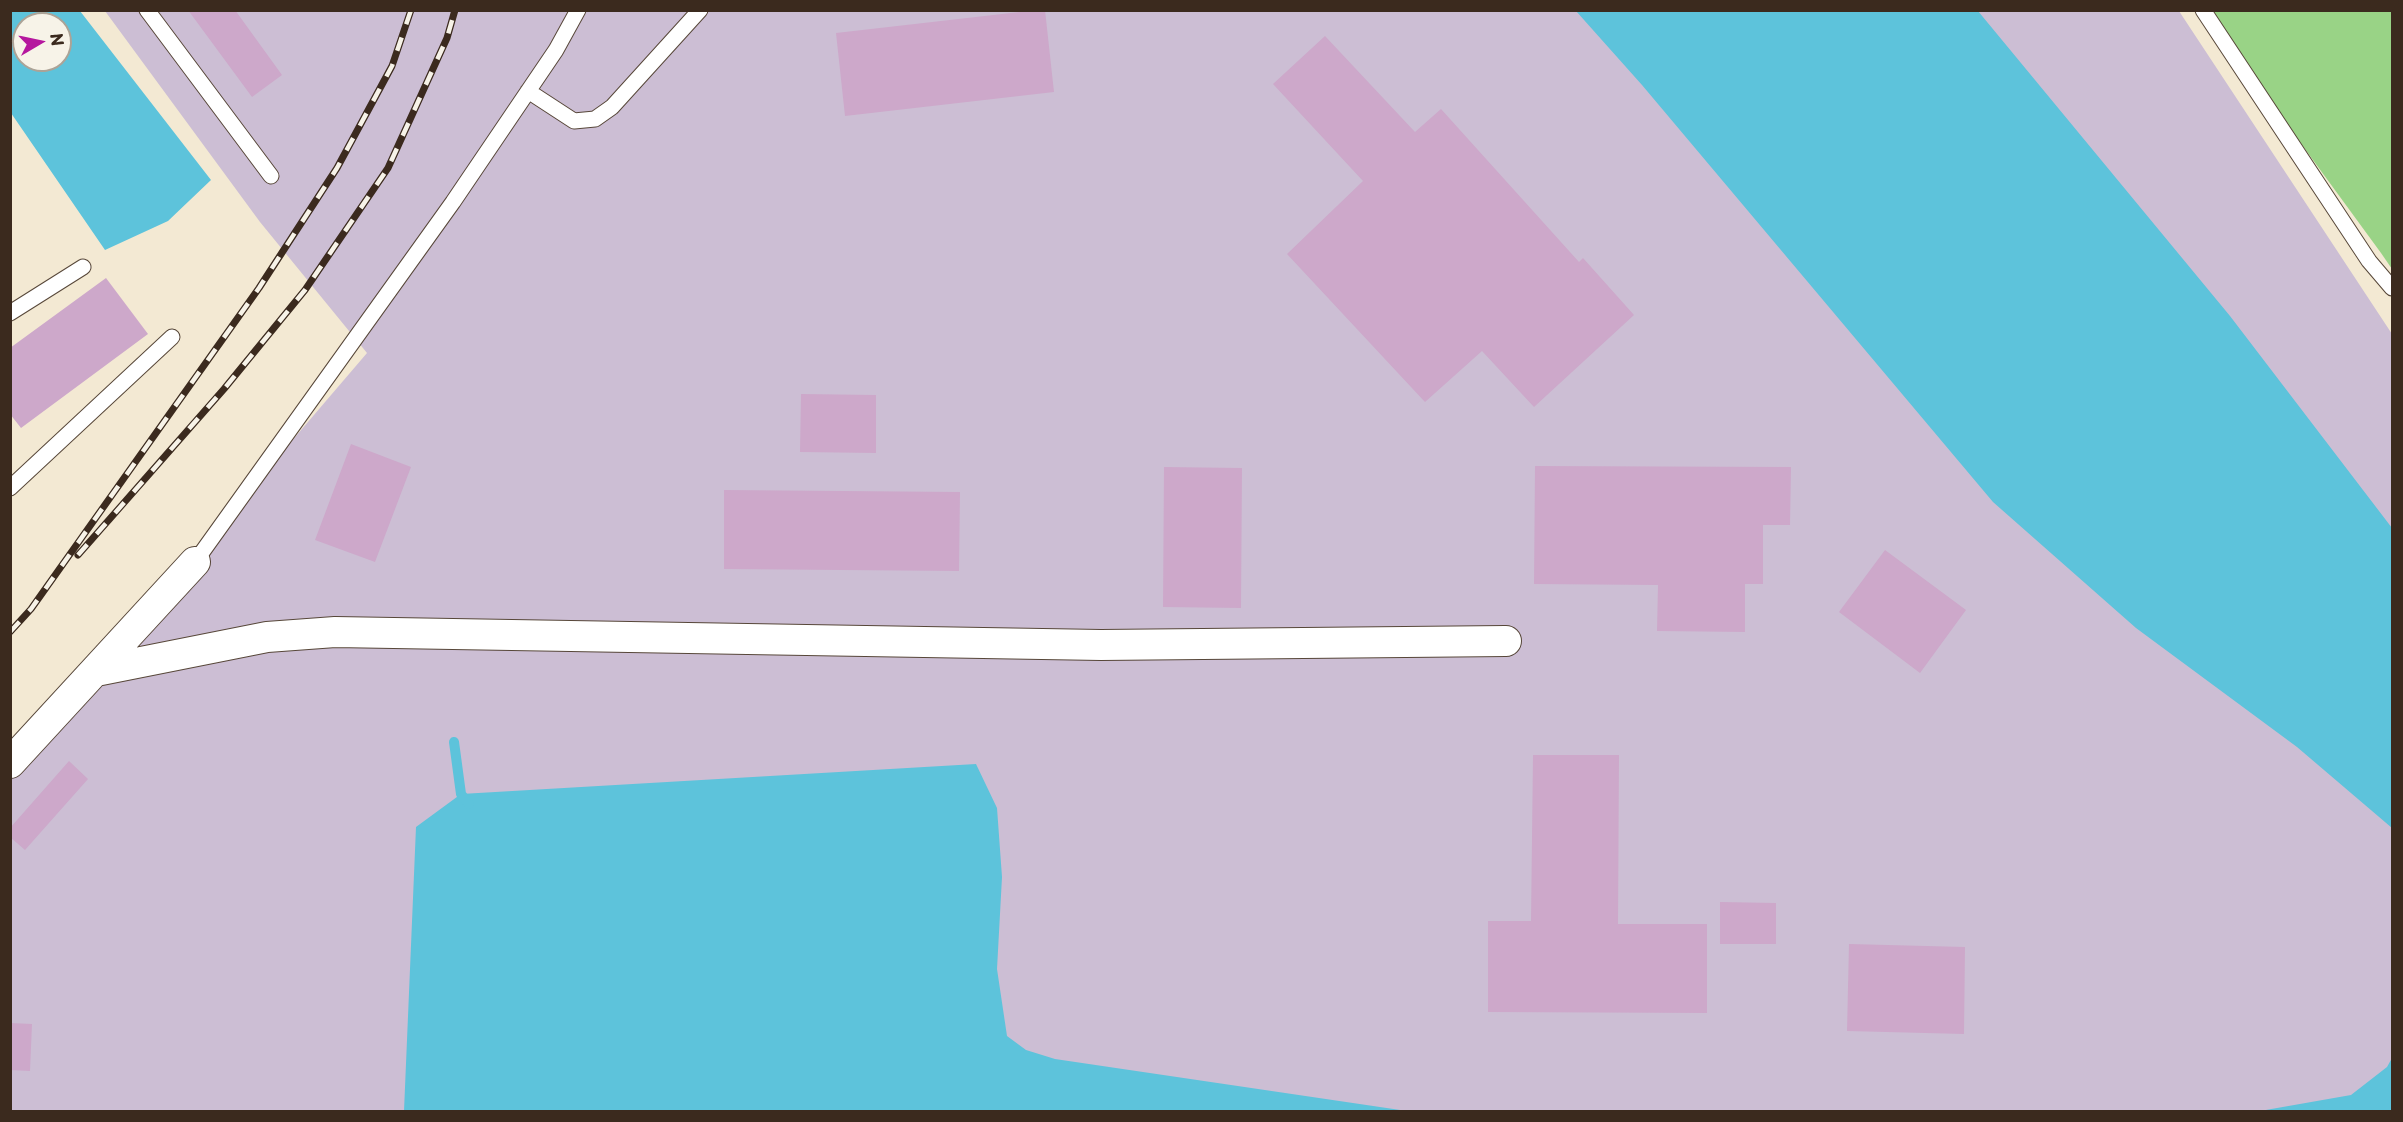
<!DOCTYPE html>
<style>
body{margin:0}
#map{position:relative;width:2403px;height:1122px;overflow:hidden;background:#f3e9d3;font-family:"Playpen Sans",sans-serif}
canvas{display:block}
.frame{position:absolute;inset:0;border:12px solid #3b2a1e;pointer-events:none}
.north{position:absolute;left:12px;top:12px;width:60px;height:60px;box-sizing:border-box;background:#f7f3e8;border:2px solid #aca397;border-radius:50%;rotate:81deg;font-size:16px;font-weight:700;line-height:24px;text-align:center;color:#3b2a1e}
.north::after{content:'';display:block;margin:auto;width:21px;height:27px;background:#b5179e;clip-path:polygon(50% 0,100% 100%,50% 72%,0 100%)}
</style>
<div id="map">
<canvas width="2403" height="1122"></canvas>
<div class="frame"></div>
<div class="north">N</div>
</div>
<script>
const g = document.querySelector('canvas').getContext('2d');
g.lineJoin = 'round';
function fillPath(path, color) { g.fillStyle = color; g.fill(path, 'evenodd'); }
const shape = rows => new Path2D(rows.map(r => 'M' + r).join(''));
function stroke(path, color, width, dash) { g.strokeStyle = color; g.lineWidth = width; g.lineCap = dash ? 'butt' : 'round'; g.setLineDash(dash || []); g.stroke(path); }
const industrial = shape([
 [105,11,2179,11,2392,334,2392,1111,11,1112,11,769,367,353,260,222]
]);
const green = shape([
 [2204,11,2392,11,2392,269,2381,253]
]);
const water = shape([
 [10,11,80,11,211,180,168,221,105,250,11,113],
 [24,24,60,24,60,60,24,60],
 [1576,11,1978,11,2230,316,2392,528,2392,828,2297,747,2136,628,1993,502,1642,85],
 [976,764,997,808,1002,877,997,969,1007,1036,1026,1050,1055,1059,1407,1111,404,1111,416,827,461,794],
 [2392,1058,2392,1111,2260,1111,2351,1095,2387,1067]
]);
const stream = shape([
 [454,742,461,794,469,804]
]);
const building = shape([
 [188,10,235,10,282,75,252,97],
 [1037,10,1045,10,1054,92,845,116,836,33],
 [1325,36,1415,132,1441,109,1579,262,1583,258,1634,315,1534,407,1482,351,1425,402,1287,254,1363,181,1273,84],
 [106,278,148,334,21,428,10,414,10,348],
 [801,394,876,395,876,453,800,452],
 [351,444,411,467,375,562,315,540],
 [1535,466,1791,467,1790,525,1763,525,1763,584,1745,584,1745,632,1657,631,1658,585,1534,584],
 [1164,467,1242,468,1241,608,1163,607],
 [724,490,960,492,959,571,724,569],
 [1885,550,1966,610,1920,673,1839,612],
 [1533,755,1619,755,1618,924,1707,924,1707,1013,1488,1012,1488,921,1531,921],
 [69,761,88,779,25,850,10,837,10,828],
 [1720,902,1776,903,1776,944,1720,944],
 [1849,944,1965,947,1964,1034,1847,1031],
 [10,1023,32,1024,30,1071,10,1070]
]);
const service = shape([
 [147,10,271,176],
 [2203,10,2369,261,2392,288],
 [528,91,574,121,595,119,612,107,700,10],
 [10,313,83,267],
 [10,488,172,337],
 [195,562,453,202,556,50,578,10]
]);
const minor = shape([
 [96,671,267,637,335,632,1101,645,1506,641],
 [10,763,195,562]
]);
const rail = shape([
 [78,555,224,389,305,290,388,168,447,38,455,10],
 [10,632,31,609,259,288,337,168,392,66,411,10]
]);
fillPath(industrial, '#ccbed4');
fillPath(green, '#99d386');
fillPath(water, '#5dc3db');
stroke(stream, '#5dc3db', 10);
fillPath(building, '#cda8ca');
stroke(service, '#574739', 17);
stroke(minor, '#574739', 32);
stroke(service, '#fff', 15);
stroke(minor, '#fff', 30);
stroke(rail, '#3b2a1e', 7);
stroke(rail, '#f7f3e8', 4.5, [14]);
</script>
